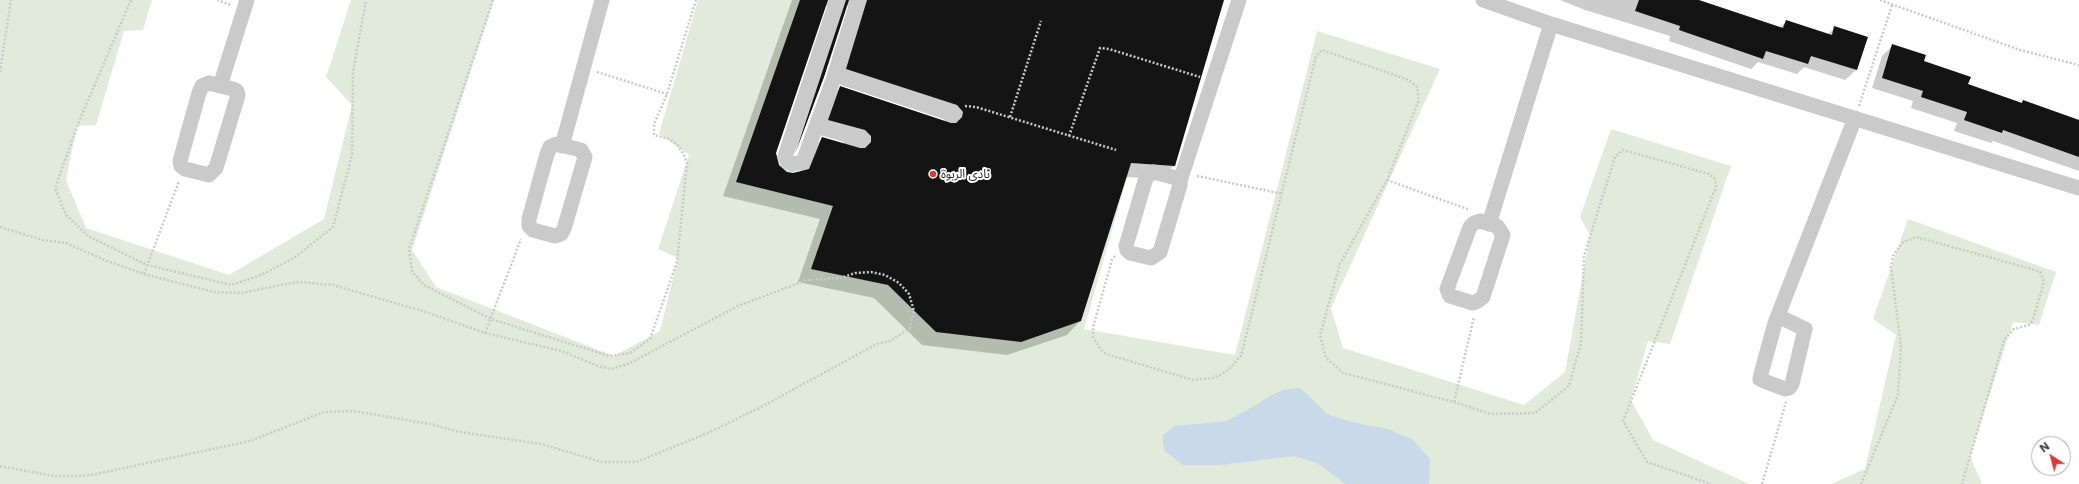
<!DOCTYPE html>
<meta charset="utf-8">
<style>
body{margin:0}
#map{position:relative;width:2079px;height:484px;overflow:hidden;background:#fff;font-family:Inter,sans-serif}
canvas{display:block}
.north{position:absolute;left:2031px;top:436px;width:40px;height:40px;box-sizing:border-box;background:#fff;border:1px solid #ababab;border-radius:50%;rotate:324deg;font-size:11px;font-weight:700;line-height:16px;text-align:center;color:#2d2d2d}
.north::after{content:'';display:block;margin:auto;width:14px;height:18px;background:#db3938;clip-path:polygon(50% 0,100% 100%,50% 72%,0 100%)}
</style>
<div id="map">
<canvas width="2079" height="484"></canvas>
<div class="north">N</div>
</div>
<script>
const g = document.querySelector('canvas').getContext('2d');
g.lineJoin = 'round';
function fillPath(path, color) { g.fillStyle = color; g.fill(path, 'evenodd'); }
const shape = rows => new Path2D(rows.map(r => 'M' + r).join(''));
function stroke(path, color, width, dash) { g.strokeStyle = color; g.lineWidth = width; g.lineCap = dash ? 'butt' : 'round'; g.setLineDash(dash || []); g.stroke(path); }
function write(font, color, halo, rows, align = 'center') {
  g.font = font + ' Inter,"Noto Sans Arabic",sans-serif'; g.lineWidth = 4; g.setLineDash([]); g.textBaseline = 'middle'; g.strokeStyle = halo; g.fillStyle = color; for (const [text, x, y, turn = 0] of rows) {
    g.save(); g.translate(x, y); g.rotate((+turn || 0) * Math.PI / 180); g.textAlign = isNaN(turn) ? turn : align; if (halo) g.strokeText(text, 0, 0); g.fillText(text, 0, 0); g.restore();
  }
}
const green = shape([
 [0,0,152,0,143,30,124,31,96,125,77,126,66,180,86,228,229,275,324,219,352,105,326,77,351,0,494,0,412,250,436,287,614,356,660,331,678,258,658,249,689,155,659,134,698,0,809,0,769,143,785,168,838,186,1135,149,1084,329,1235,355,1317,31,1440,69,1331,308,1343,348,1524,405,1565,372,1590,235,1580,217,1611,129,1731,166,1670,344,1648,341,1631,400,1653,440,1749,484,0,484],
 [1908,219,2056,272,2039,325,2013,322,1970,456,1982,484,1831,484,1865,469,1896,335,1873,319]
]);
const water = shape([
 [1299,388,1309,396,1327,414,1352,422,1387,429,1412,439,1430,459,1429,484,1346,484,1317,463,1294,456,1220,465,1183,465,1166,452,1163,446,1163,435,1174,426,1227,421,1256,405,1270,396,1283,390]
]);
const shadow = shape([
 [792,0,1223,0,1174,165,1161,179,1126,177,1080,321,1067,335,1007,355,922,345,874,298,798,282,820,219,723,196],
 [825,5,831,8,783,165,794,154,824,77,846,5,852,8,833,82,943,119,946,122,841,87,827,101,815,133,844,142,843,144,822,138,809,152,800,172,793,174,782,170,776,160,775,153],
 [1560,0,1696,0,1779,28,1786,22,1827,35,1835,28,1867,38,1856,70,1845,80,1804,67,1797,74,1758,62,1751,69,1669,41,1670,36,1585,10],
 [1892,46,1967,85,2021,103,2023,101,2079,120,2079,171,1993,141,1991,143,1954,131,1957,123,1911,108,1913,101,1872,88,1882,56]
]);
const building = shape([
 [800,0,828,0,776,153,779,165,787,172,793,173,809,169,822,137,860,148,865,148,871,142,871,136,865,130,828,120,840,86,951,123,956,123,962,117,963,112,957,105,846,69,867,0,1224,0,1175,166,1131,163,1081,321,1021,342,936,332,888,285,811,269,833,206,736,182],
 [846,0,849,0,824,77,795,154],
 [1639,0,1699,0,1783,28,1786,20,1832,35,1834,26,1868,37,1857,70,1811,56,1808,64,1766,51,1763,59,1679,30,1680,26,1635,11],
 [1892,44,1926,55,1924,61,1971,77,1968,84,2022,103,2023,100,2079,120,2079,157,2003,130,2002,133,1964,120,1967,112,1921,97,1923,91,1882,78]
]);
const path = shape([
 [131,0,80,119,55,188,66,215,88,236,147,265,231,285,261,275,294,258,333,227,352,155,353,72,366,0],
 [217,0,231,5],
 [493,0,409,249,412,272,424,285,491,319,609,356,630,353,650,339,677,262,687,163,684,155,677,144,669,139,654,135,654,124,667,94,696,0],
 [1880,0,2020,50,2079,65],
 [0,72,11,0],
 [597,72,667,94],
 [965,106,976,107,1116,150],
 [1859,106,1892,5],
 [1010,117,1041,21],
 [1069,136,1100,48,1109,49,1200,77],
 [1197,176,1283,194],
 [1387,180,1470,210],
 [0,227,43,240,66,243,107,261,144,274,214,292,242,293,286,284,301,282,333,285,426,312,485,333,561,351,598,366,611,369,628,364,738,306,807,280,841,278,855,273,871,272,885,275,899,283,909,294,914,311,910,328,890,341,877,344,761,407,708,433,636,462,602,462,541,444,460,432,430,424,354,411,324,412,250,441,96,474,82,476,53,476,0,466],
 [1115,256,1112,260,1093,327,1093,337,1101,350,1106,354,1193,380,1212,378,1220,375,1228,370,1241,356,1316,56,1322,50,1409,80,1417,87,1419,100,1387,180,1340,264,1320,335,1326,358,1343,373,1454,402,1491,414,1535,413,1569,386,1581,343,1584,256,1615,157,1623,150,1709,174,1715,179,1716,187,1623,421,1647,462,1711,484],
 [144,274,179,181],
 [485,333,521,239],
 [1454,402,1474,317],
 [1762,484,1786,402],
 [1861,484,1898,395,1901,346,1891,267,1893,256,1902,243,1916,237,2035,270,2040,272,2044,281,2033,320,2029,325,2014,329,2004,340,1962,484]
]);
const minor = shape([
 [837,0,785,156,787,161,792,164,803,162,833,80,858,0],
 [1483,0,1551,24,2079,188],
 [835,75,954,114],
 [209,83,233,89,237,91,238,95,216,168,209,175,185,169,181,166,180,161,199,93,202,86,209,83],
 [220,86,247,0],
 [816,126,862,139],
 [557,144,581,150,585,157,564,229,561,234,555,236,533,230,529,226,529,219,547,154,550,147,557,144],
 [562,146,602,0],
 [1154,172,1176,178,1180,181,1180,185,1160,252,1151,258,1130,253,1127,250,1126,246,1145,181,1148,175,1154,172],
 [1180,181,1239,0],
 [1480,221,1497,226,1503,235,1483,297,1478,301,1473,303,1450,296,1447,289,1470,227,1474,223,1480,221],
 [1489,224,1551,24],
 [1778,319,1782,318,1805,329,1792,384,1789,388,1785,389,1764,381,1760,379,1761,374,1775,323,1855,118]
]);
const markers = [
 [933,174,4,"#db3938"]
];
const poiNames = [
 ["نادى الربوة",941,174]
];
fillPath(green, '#e2eadb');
fillPath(water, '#c8dae9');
fillPath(shadow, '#0003');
fillPath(building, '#141414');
stroke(path, '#cacaca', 2.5, [2, 2]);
stroke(minor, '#cacaca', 15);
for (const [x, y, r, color] of markers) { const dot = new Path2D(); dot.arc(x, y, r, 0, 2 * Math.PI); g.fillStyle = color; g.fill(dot); stroke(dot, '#fff', 1.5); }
write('12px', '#2d2d2d', '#fff', poiNames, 'left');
</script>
